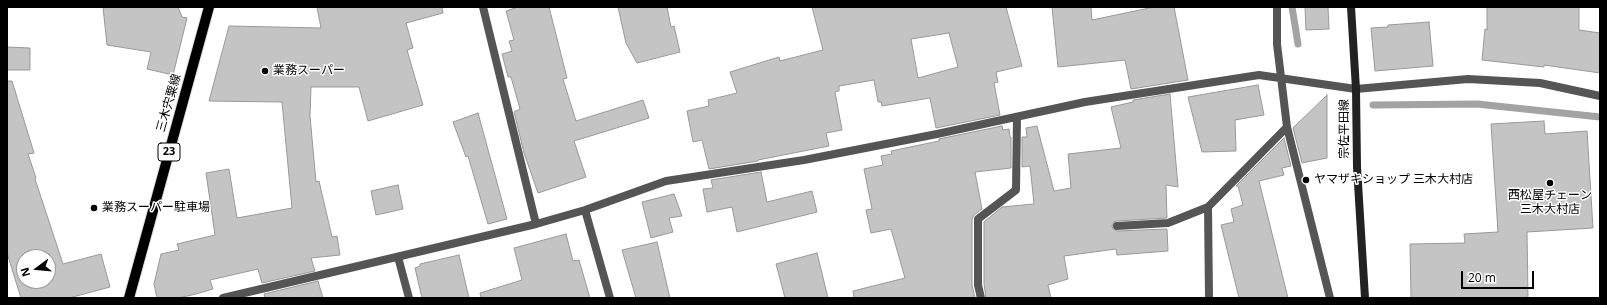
<!DOCTYPE html>
<meta charset="utf-8">
<style>
body{margin:0}
#map{position:relative;width:1607px;height:305px;overflow:hidden;background:#fff;font-family:"Open Sans",sans-serif}
canvas{display:block}
.frame{position:absolute;inset:0;border:8px solid #000;pointer-events:none}
.north{position:absolute;left:16px;top:249px;width:40px;height:40px;box-sizing:border-box;background:#fff;border:1px solid #999;border-radius:50%;rotate:254deg;font-size:11px;font-weight:700;line-height:16px;text-align:center;color:#000}
.north::after{content:'';display:block;margin:auto;width:14px;height:18px;background:#000;clip-path:polygon(50% 0,100% 100%,50% 72%,0 100%)}
.scale{position:absolute;left:1461px;top:271px;width:73px;height:18px;box-sizing:border-box;border:2px solid #000;border-top:0;padding-left:5px;font-size:12px;line-height:14px;white-space:nowrap;color:#000;-webkit-text-stroke:3px #fff;paint-order:stroke}
</style>
<div id="map">
<canvas width="1607" height="305"></canvas>
<div class="frame"></div>
<div class="north">N</div>
<div class="scale">20 m</div>
</div>
<script>
const g = document.querySelector('canvas').getContext('2d');
g.lineJoin = 'round';
const shape = rows => new Path2D(rows.map(r => 'M' + r).join(''));
function stroke(path, color, width, dash) { g.strokeStyle = color; g.lineWidth = width; g.lineCap = dash ? 'butt' : 'round'; g.setLineDash(dash || []); g.stroke(path); }
function fillPath(path, color) { g.fillStyle = color; g.fill(path, 'evenodd'); }
function write(font, color, halo, rows, align = 'center') {
  g.font = font + ' "Open Sans","Noto Sans JP",sans-serif'; g.lineWidth = 3; g.setLineDash([]); g.textBaseline = 'middle'; g.strokeStyle = halo; g.fillStyle = color; for (const [text, x, y, turn = 0] of rows) {
    g.save(); g.translate(x, y); g.rotate((+turn || 0) * Math.PI / 180); g.textAlign = isNaN(turn) ? turn : align; if (halo) g.strokeText(text, 0, 0); g.fillText(text, 0, 0); g.restore();
  }
}
const stream = shape([
 [1292,7,1298,44],
 [1373,105,1477,104,1600,117]
]);
const building = shape([
 [103,7,178,7,182,17,187,18,173,75,147,69,151,52,107,45,103,7],
 [317,7,442,7,443,13,406,23,413,48,407,50,423,105,368,121,359,87,311,87,310,116,316,182,319,181,332,237,337,236,340,255,311,258,315,271,262,283,258,269,210,280,213,289,196,294,178,298,157,298,154,284,161,254,179,250,177,244,215,235,206,173,229,169,237,218,292,208,282,102,209,101,229,26,321,28,317,7],
 [518,7,549,7,567,78,563,79,576,121,643,100,649,118,574,141,586,177,538,193,524,153,514,112,520,109,511,77,508,77,502,54,512,51,509,41,514,40,506,11,518,7],
 [618,7,667,7,671,27,674,26,680,52,637,63,626,43,618,7],
 [812,7,1006,7,1022,66,996,72,998,82,994,83,1000,115,936,128,930,98,882,106,881,102,878,102,874,80,839,86,839,91,835,92,842,130,826,133,829,146,758,160,758,161,709,169,702,140,693,142,687,111,709,106,708,100,737,93,730,72,779,57,780,61,823,50,812,7],
 [949,33,958,67,918,78,911,39,949,33],
 [1052,7,1091,7,1092,20,1154,7,1174,7,1188,80,1131,89,1125,60,1058,67,1052,7],
 [1305,7,1328,7,1329,29,1306,30,1305,7],
 [1487,7,1579,7,1579,30,1600,33,1600,73,1544,65,1544,67,1482,60,1485,29,1487,30,1487,7],
 [1429,22,1433,66,1375,71,1371,28,1388,27,1388,25,1429,22],
 [7,47,30,48,30,70,7,70,7,47],
 [7,81,12,81,34,153,28,154,36,178,35,179,63,264,101,254,110,287,69,298,21,298,7,253,7,81],
 [24,257,48,257,48,281,24,281,24,257],
 [1258,85,1264,115,1235,120,1236,151,1202,152,1188,97,1258,85],
 [1170,94,1178,187,1166,185,1167,218,1117,221,1114,222,1112,226,1113,229,1117,231,1167,229,1168,251,1117,255,1116,249,1064,256,1068,279,1048,285,1051,298,986,298,984,284,984,222,1002,207,1034,204,1030,166,1022,167,1022,137,1027,137,1026,128,1037,126,1054,191,1071,188,1068,154,1121,148,1111,107,1133,102,1133,100,1170,94],
 [1327,95,1327,158,1302,163,1293,128,1327,95],
 [478,113,507,219,488,224,468,156,466,157,453,122,478,113],
 [1544,121,1545,134,1587,131,1593,228,1527,232,1528,298,1411,298,1410,244,1465,243,1464,234,1498,232,1491,124,1544,121],
 [1002,126,1003,130,1009,129,1010,137,1011,137,1011,168,975,172,982,209,974,215,972,219,972,285,975,298,854,298,853,291,905,278,891,229,871,233,866,210,872,209,864,169,883,165,881,156,892,154,891,151,939,141,939,139,1002,126],
 [1284,138,1291,166,1282,168,1284,175,1259,181,1288,298,1239,298,1221,225,1234,222,1231,209,1243,205,1238,186,1236,186,1284,138],
 [761,172,767,202,812,191,817,212,737,232,732,207,707,212,703,189,713,188,711,180,761,172],
 [398,185,403,209,376,215,371,191,398,185],
 [674,194,682,216,669,218,673,232,651,238,642,202,674,194],
 [566,234,573,261,579,260,590,298,481,298,480,293,522,280,514,248,566,234],
 [657,242,670,298,636,298,622,250,657,242],
 [817,253,828,298,785,298,776,264,817,253],
 [459,255,469,298,422,298,415,268,420,266,420,264,459,255],
 [318,281,323,298,265,298,264,294,318,281]
]);
const minor = shape([
 [483,7,536,224],
 [1277,7,1277,44,1287,127,1330,298],
 [1208,207,1209,298],
 [585,210,610,298],
 [1117,226,1168,223,1208,207,1287,127],
 [398,257,409,298],
 [223,298,536,224,585,210,666,181,804,160,937,134,1085,102,1259,75,1356,89,1468,79,1540,83,1600,96],
 [981,298,978,285,978,219,1016,190,1017,117]
]);
const secondary = shape([
 [1351,7,1356,89,1357,167,1365,298]
]);
const primary = shape([
 [129,298,209,7]
]);
const markers = [
 [265,71,4,"#000"],
 [1306,180,4,"#000"],
 [1550,183,4,"#000"],
 [94,208,4,"#000"]
];
const shields = [
 [169,152,22]
];
const shieldNames = [
 ["23",169,152]
];
const poiNames = [
 ["業務スーパー",273,71],
 ["ヤマザキショップ 三木大村店",1314,180],
 ["西松屋チェーン",1550,196,"center"],
 ["三木大村店",1550,210,"center"],
 ["業務スーパー駐車場",102,208]
];
const streetNames = [
 ["三木宍粟線",169,103,-74],
 ["宗佐平田線",1345,129,-90]
];
stroke(stream, '#a3a3a3', 7);
fillPath(building, '#c4c4c4');
stroke(building, '#999', 1);
stroke(primary, '#dbdbdb', 12);
stroke(minor, '#555', 8);
stroke(secondary, '#222', 8);
stroke(primary, '#000', 10);
for (const [x, y, r, color] of markers) { const dot = new Path2D(); dot.arc(x, y, r, 0, 2 * Math.PI); g.fillStyle = color; g.fill(dot); stroke(dot, '#fff', 1.5); }
for (const [x, y, w] of shields) { const box = new Path2D(); box.roundRect(x - w / 2, y - 9, w, 18, 3); g.fillStyle = '#fff'; g.fill(box); stroke(box, '#000', 1); }
write('bold 11px', '#000', null, shieldNames);
write('12px', '#000', '#fff', poiNames, 'left');
write('12px', '#000', '#fff', streetNames);
</script>
